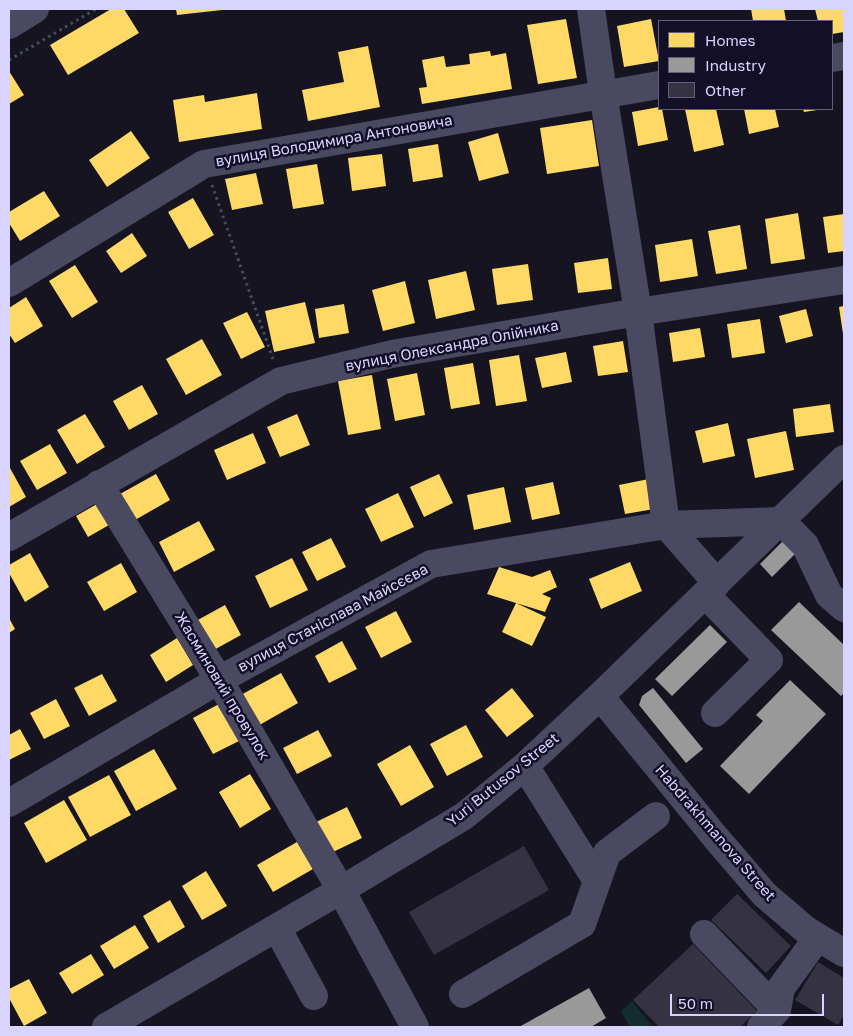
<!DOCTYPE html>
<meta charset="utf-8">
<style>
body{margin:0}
#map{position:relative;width:853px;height:1036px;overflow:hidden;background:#161421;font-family:"Golos Text",sans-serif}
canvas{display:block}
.frame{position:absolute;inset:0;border:10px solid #d9d4ff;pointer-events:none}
.legend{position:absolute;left:658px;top:20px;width:175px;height:90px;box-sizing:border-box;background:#130f26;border:1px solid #625e7d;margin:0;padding:6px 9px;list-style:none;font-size:15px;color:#d9d4ff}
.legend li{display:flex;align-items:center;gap:10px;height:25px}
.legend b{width:25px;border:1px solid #625e7d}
.scale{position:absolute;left:670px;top:994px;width:154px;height:22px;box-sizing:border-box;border:2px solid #d9d4ff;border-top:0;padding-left:6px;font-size:15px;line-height:18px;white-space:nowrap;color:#d9d4ff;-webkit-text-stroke:4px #130f26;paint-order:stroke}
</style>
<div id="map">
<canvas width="853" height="1036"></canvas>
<div class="frame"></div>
<ul class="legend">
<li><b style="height:14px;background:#ffd966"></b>Homes</li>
<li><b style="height:14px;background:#999"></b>Industry</li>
<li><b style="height:14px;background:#343243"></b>Other</li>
</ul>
<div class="scale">50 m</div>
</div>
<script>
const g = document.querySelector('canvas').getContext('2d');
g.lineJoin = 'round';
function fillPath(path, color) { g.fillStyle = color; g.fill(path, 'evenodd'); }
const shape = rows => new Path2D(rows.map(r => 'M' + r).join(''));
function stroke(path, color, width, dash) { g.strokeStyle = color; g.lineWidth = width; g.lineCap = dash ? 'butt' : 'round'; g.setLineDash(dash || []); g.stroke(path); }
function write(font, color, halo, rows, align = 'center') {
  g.font = font + ' "Golos Text",sans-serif'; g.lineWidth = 5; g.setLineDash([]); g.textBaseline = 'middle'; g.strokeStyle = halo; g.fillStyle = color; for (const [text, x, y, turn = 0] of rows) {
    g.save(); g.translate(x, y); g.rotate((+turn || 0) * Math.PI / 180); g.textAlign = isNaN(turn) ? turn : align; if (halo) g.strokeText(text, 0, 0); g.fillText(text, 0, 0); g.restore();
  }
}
const green = shape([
 [632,1001,653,1027,630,1027,621,1011]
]);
const homes = shape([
 [111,9,124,9,139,33,68,75,50,45],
 [176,9,222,9,222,10,177,15],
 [751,9,784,9,786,21,753,21],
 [815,9,844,9,844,32,832,34,832,21,818,21],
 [566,19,577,78,538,84,527,25],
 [651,19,659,61,624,67,617,26],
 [368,46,380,107,308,121,302,90,344,82,338,52],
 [490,51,491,56,506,53,512,89,422,104,419,88,427,87,422,60,444,56,446,67,470,64,469,54],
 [9,71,24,95,9,104],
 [257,93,262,129,179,142,173,100,204,95,205,102],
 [659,107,659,109,662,109,668,140,638,146,632,112],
 [685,109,716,109,724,145,694,152],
 [744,109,775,109,779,127,749,134],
 [803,109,817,109,817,110,804,112],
 [592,120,599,166,547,174,540,128],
 [131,131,150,158,107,187,89,160],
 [498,133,509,173,479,181,468,142],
 [438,144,443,177,413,182,408,149],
 [382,154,386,186,352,191,348,158],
 [317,164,324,204,293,209,286,169],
 [256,173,263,204,232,210,225,179],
 [44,191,60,216,20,241,9,223,9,212],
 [193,198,214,235,189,249,168,212],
 [798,213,805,259,771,264,765,219],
 [844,214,844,251,828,253,823,217],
 [740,225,747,269,716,274,708,231],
 [132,233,147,256,121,273,106,251],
 [692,239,698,276,660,282,655,245],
 [608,258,612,289,578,293,574,263],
 [528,264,533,300,497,305,492,269],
 [75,265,98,302,72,318,49,281],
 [466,271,475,310,436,319,428,280],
 [405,281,415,323,383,331,372,290],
 [26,297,43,326,15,343,9,334,9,308],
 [305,302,315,343,274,352,265,311],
 [344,304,349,333,319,338,315,309],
 [844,306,844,334,843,334,839,307],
 [806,309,813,336,786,343,779,316],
 [247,312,265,347,241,359,223,323],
 [760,319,765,353,732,358,727,324],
 [700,328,705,357,673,362,669,333],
 [202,339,222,375,186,395,166,359],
 [623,341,628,372,598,376,593,346],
 [566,352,572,382,542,388,535,358],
 [519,355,527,401,496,406,489,360],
 [473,363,480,404,451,409,444,368],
 [417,373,425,415,395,421,387,379],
 [372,375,381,429,348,435,338,381],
 [142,385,158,414,129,430,113,401],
 [830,404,834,432,796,437,793,409],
 [85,414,105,447,77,464,57,430],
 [297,414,310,445,280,457,267,427],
 [728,423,735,456,703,463,695,431],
 [786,431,794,470,755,478,747,439],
 [253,433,266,463,227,480,214,450],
 [50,444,67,473,37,490,20,461],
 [10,468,26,497,9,507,9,469],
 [156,474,170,500,135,520,120,494],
 [439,474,453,503,424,517,410,487],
 [649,479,654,509,625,514,619,485],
 [553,482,560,514,532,520,525,488],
 [504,487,511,522,474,530,467,495],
 [398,493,414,527,381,542,365,509],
 [97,504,109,525,88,537,76,516],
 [199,521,215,550,174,572,159,542],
 [331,538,346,567,317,581,302,552],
 [30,553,49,587,25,602,9,573,9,565],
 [292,558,308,590,270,608,255,576],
 [630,562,642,591,601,609,589,579],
 [121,563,137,592,104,611,87,582],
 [499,567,532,577,550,570,557,587,542,594,551,598,545,612,487,594],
 [516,603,546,617,532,646,502,632],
 [225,605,241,635,212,651,196,621],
 [396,611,412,642,381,658,365,627],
 [9,618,15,629,9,633],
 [177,638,193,665,166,682,150,655],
 [342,641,357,669,329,683,315,656],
 [281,673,298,703,256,727,239,696],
 [102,674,117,701,89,716,74,688],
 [512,688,534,716,507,737,485,710],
 [56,699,70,726,44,739,30,713],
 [219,704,239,741,213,754,193,718],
 [466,725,483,757,447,776,430,744],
 [20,729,31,749,9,760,9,735],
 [318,730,332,756,297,774,283,748],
 [410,745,434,787,401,806,377,764],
 [154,749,177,789,136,811,114,771],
 [250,774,271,809,240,828,219,792],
 [109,775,131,815,90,837,68,797],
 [64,800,87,840,46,863,24,823],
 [347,807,362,838,331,853,316,822],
 [297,842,313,869,273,892,257,865],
 [206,871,227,906,202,920,182,886],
 [170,900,185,927,158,943,143,916],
 [135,925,149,948,114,969,100,946],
 [91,954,104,975,72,994,59,973],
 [29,979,47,1013,24,1026,9,998,9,989]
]);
const industry = shape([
 [784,540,796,553,772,577,760,564],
 [799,602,844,645,844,693,841,696,771,630],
 [710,625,727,642,672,696,655,679],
 [790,680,826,714,749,794,720,766,763,721,756,715],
 [653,688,703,749,686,763,639,705,642,696],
 [589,988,606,1018,591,1027,519,1027]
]);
const building = shape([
 [524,846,549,890,434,955,409,912],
 [737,894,791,946,766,973,711,920],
 [693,944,757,1011,740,1027,659,1027,633,1000],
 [818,962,844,978,844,1015,838,1025,795,1000]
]);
const path = shape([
 [9,60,96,9],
 [212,185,273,359]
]);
const minor = shape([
 [591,9,603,93,638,312,666,525,717,583],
 [9,25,35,9],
 [832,58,844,56],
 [9,283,204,164,659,85],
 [99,484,219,680,341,890,415,1027],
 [9,537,281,381,392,354,638,312,844,280],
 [705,594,769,660,715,713],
 [600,696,716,838,765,895,806,930,844,953],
 [525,766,597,881],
 [9,803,219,680,431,564,666,525,781,521,805,545,829,595,844,608],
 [277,928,314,996],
 [704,934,777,1010],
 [463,994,582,924,607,853,656,816],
 [106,1027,341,890,464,816,525,766,600,696,844,459],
 [761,1027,777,1010,781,988,818,937]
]);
const streetNames = [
 ["вулиця Володимира Антоновича",334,141,-10],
 ["вулиця Олександра Олійника",452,346,-11],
 ["вулиця Станіслава Майсєєва",333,618,-28],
 ["Жасминовий провулок",222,686,59],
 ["Yuri Butusov Street",503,780,-39],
 ["Habdrakhmanova Street",715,833,49]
];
fillPath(green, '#132c2d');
fillPath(homes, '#ffd966');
fillPath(industry, '#999');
fillPath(building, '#343243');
stroke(path, '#44505f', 3, [2.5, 4]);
stroke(minor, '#4a4962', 28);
write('15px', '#d9d4ff', '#130f26', streetNames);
</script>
